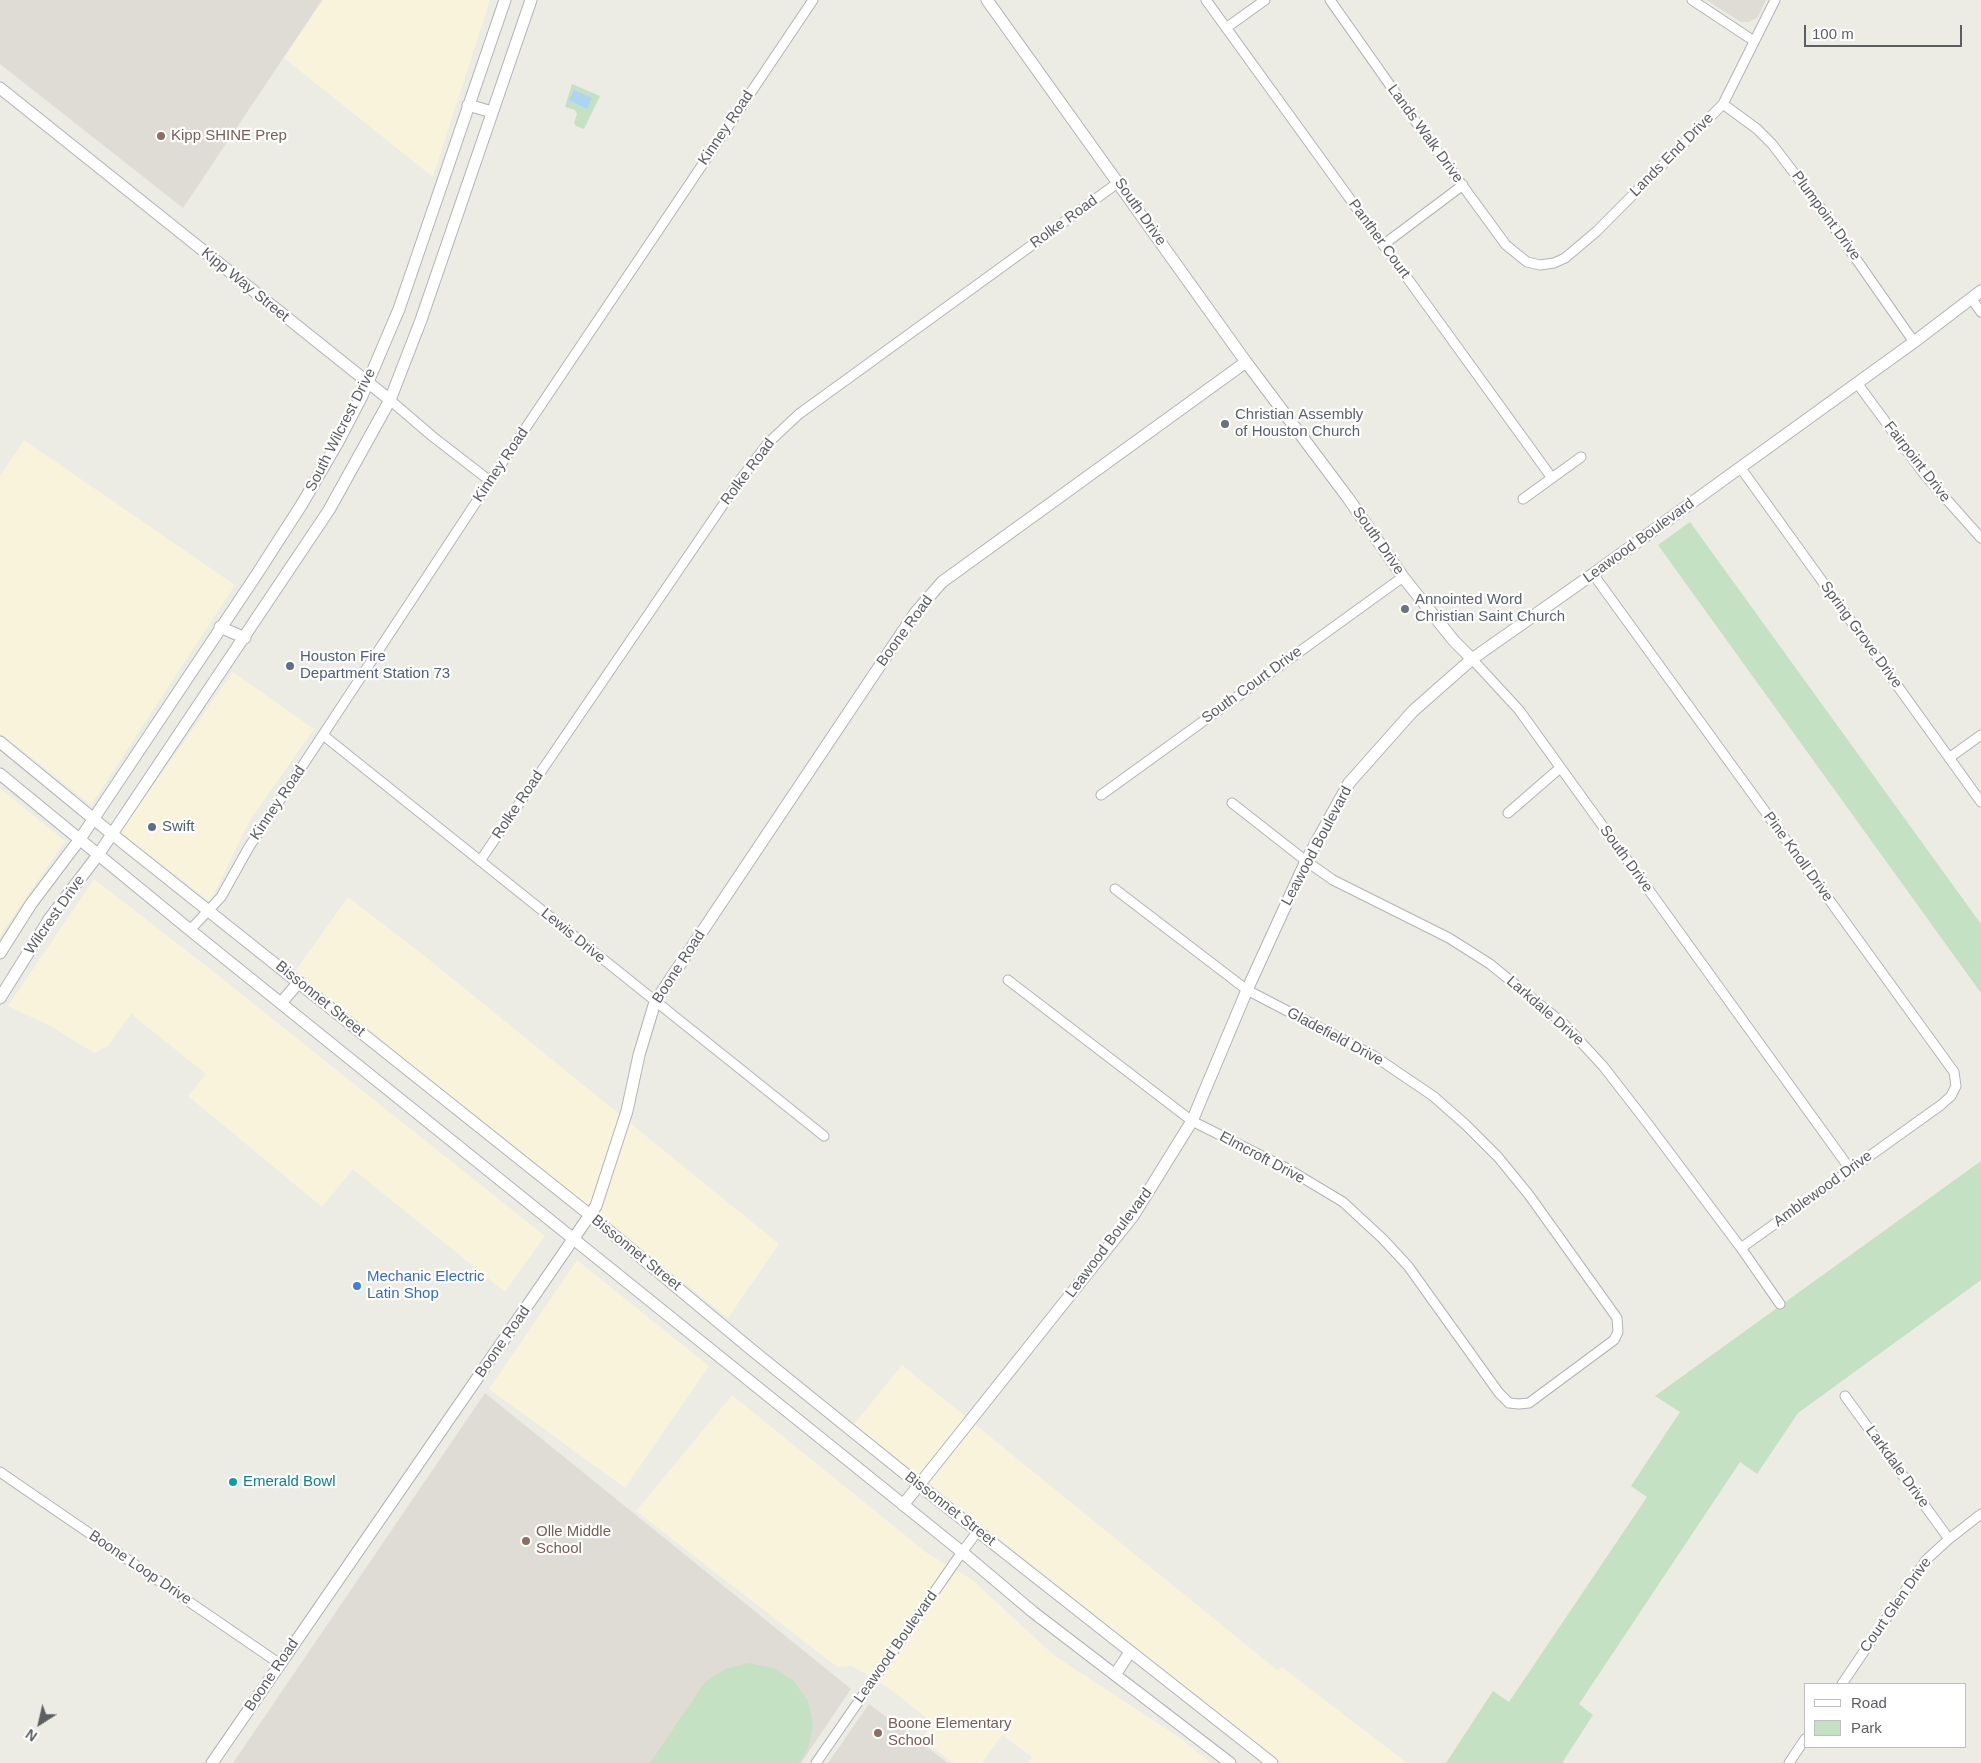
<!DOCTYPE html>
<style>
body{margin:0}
#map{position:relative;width:1981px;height:1763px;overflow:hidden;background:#ecebe4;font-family:Arial,sans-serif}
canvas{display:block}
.legend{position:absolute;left:1804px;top:1683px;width:162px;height:65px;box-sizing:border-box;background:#fff;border:1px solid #bebfc0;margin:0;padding:6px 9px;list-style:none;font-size:15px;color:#5c5f62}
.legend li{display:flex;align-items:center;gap:10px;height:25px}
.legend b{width:25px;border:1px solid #bebfc0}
.north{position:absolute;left:15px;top:1698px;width:50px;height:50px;-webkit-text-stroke:4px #fff;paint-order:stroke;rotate:215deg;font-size:14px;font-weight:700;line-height:20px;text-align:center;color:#5c5f62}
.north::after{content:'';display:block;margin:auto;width:18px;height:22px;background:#5c5f62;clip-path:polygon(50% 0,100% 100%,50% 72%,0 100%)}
.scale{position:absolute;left:1804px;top:25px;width:158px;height:22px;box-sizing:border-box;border:2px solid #5c5f62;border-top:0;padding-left:6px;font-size:15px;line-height:18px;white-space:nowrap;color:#5c5f62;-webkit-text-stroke:4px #fff;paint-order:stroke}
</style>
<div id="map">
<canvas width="1981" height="1763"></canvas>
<ul class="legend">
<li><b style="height:6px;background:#fff"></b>Road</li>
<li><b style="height:14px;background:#c4e1c4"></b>Park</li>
</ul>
<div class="north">N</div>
<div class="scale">100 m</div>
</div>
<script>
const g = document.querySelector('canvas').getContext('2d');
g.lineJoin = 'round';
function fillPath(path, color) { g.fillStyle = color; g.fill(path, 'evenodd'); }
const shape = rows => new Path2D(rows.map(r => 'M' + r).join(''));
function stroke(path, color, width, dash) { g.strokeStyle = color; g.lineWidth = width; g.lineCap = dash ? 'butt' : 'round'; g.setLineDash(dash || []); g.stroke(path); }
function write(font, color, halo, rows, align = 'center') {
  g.font = font + ' Arial,sans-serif'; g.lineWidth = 4.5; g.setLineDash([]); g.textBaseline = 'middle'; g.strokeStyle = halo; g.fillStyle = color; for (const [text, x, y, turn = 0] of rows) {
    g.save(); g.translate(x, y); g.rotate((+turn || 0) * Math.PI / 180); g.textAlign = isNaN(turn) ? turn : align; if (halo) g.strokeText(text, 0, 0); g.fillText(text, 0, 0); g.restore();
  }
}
const commercial = shape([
 [323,0,490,0,433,177,284,58],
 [24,440,235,585,91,805,0,733,0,476],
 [233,672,314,729,250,820,210,902,120,832],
 [0,788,65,841,0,936],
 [94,879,205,965,545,1236,505,1292,353,1169,322,1207,188,1096,206,1074,131,1014,108,1046,94,1053,52,1027,8,1006],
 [348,897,426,957,779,1244,728,1318,294,973],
 [577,1260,709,1366,625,1488,489,1389],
 [902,1365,1277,1670,1282,1667,1407,1763,1281,1763,854,1424],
 [732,1395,927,1553,971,1579,1055,1656,1179,1737,1211,1763,1028,1763,1032,1757,1002,1735,982,1763,953,1763,921,1739,933,1723,887,1687,852,1666,837,1667,636,1511]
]);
const education = shape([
 [0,0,322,0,183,208,0,64],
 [1706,0,1766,0,1758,17,1749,22,1741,22],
 [485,1393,851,1689,801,1763,233,1763],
 [869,1704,948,1763,828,1763]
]);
const green = shape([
 [572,84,600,96,584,129,576,126,574,123,577,114,575,110,565,107],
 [1690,522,1981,924,1981,993,1658,545],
 [1981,1161,1981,1280,1798,1413,1757,1474,1740,1462,1579,1704,1593,1715,1562,1763,1446,1763,1493,1691,1509,1702,1647,1497,1631,1486,1680,1412,1655,1396],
 [749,1663,773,1668,794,1681,808,1701,813,1725,808,1749,799,1763,650,1763,705,1682,725,1669]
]);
const water = shape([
 [574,90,592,98,587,109,569,100]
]);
const street = shape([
 [1206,0,1552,478],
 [1330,0,1416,122,1506,245,1527,262,1540,265,1554,263,1565,258,1597,231,1723,104,1775,0],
 [1692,0,1754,41],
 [1226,28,1265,0],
 [1723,104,1757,129,1772,144,1817,203,1914,342],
 [1383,245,1463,185],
 [1971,298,1981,312],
 [1857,383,1924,474,1981,538],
 [390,400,432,436,490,481],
 [1740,467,1981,802],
 [1523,499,1581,457],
 [1593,574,1954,1072,1956,1086,1951,1096,1941,1105,1741,1248],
 [1472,659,1519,710,1850,1169],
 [323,735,824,1136],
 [1949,758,1981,735],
 [1101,795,1403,577],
 [1232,803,1306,861,1333,880,1449,938,1490,964,1565,1025,1603,1066,1648,1124,1741,1248,1780,1304],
 [1508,813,1560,768],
 [480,861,740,480,768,443,799,414,1119,182],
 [190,930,221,897,249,847,490,481,813,0],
 [1008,980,1192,1121,1288,1169,1343,1202,1383,1239,1408,1266,1499,1393,1509,1403,1519,1404,1529,1403,1614,1340,1618,1332,1617,1318,1529,1195,1498,1157,1466,1125,1433,1096,1374,1056,1247,990,1115,889],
 [1845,1396,1949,1539],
 [0,1472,280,1664],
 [1842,1684,1926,1560,1949,1539,1981,1514],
 [816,1763,962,1552,978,1531],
 [1789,1763,1805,1739]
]);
const secondary = shape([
 [987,0,1246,362,1348,498,1403,577,1454,641,1472,659],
 [0,88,390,400],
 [468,105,492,112],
 [220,627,245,638],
 [0,742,112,834,590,1215,752,1350,919,1485,1272,1763],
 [0,774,190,930,962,1552,1033,1612,1230,1763],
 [0,953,31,904,80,839,257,574,302,504,338,442,362,396,399,309,505,0],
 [0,998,50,918,98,855,329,510,390,400,421,320,531,0],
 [281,1003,299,982],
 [903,1505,1133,1216,1192,1121,1247,990,1306,861,1349,783,1413,711,1472,659,1593,574,1914,342,1981,291],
 [1115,1675,1130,1652],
 [212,1763,596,1206,627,1111,639,1055,655,1002,915,613,942,582,1246,362]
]);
const markers = [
 [161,136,5,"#8d6e63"],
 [1225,424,5,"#6b7280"],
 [1405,609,5,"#6b7280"],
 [290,666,5,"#5c6f8a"],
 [152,827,5,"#5c6f8a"],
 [357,1286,5,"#3f7fe0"],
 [233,1482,5,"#0f9aa8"],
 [526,1541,5,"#8d6e63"],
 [878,1733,5,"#8d6e63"]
];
const streetNames = [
 ["Kinney Road",726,128,-56],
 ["Lands Walk Drive",1425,134,54],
 ["Lands End Drive",1672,155,-45],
 ["South Drive",1140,212,55],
 ["Plumpoint Drive",1826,216,54],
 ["Rolke Road",1064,222,-36],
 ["Panther Court",1379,239,54],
 ["Kipp Way Street",245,285,39],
 ["South Wilcrest Drive",341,430,-63],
 ["Fairpoint Drive",1917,462,52],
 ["Kinney Road",501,465,-56],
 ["Rolke Road",748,472,-53],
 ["South Drive",1378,541,55],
 ["Leawood Boulevard",1639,541,-36],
 ["Boone Road",905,631,-54],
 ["Spring Grove Drive",1861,635,54],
 ["South Court Drive",1252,685,-36],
 ["Kinney Road",278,803,-56],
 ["Rolke Road",518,805,-56],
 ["Leawood Boulevard",1317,846,-62],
 ["Pine Knoll Drive",1798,857,54],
 ["South Drive",1626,859,54],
 ["Wilcrest Drive",55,915,-55],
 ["Lewis Drive",573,936,39],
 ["Boone Road",679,967,-57],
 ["Bissonnet Street",320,999,39],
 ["Larkdale Drive",1545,1011,41],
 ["Gladefield Drive",1335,1037,28],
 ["Elmcroft Drive",1262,1158,28],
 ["Amblewood Drive",1823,1189,-36],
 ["Leawood Boulevard",1109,1243,-53],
 ["Bissonnet Street",636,1253,39],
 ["Boone Road",503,1342,-55],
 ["Larkdale Drive",1897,1467,54],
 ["Bissonnet Street",950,1509,38],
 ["Boone Loop Drive",140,1568,34],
 ["Court Glen Drive",1896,1605,-55],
 ["Leawood Boulevard",896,1647,-55],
 ["Boone Road",272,1675,-56]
];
const educationNames = [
 ["Kipp SHINE Prep",171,136],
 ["Olle Middle",536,1532],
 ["School",536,1549],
 ["Boone Elementary",888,1724],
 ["School",888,1741]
];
const worshipNames = [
 ["Christian Assembly",1235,415],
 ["of Houston Church",1235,432],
 ["Annointed Word",1415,600],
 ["Christian Saint Church",1415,617]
];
const serviceNames = [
 ["Houston Fire",300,657],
 ["Department Station 73",300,674],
 ["Swift",162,827]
];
const shopNames = [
 ["Mechanic Electric",367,1277],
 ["Latin Shop",367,1294]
];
const cultureNames = [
 ["Emerald Bowl",243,1482]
];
fillPath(commercial, '#f9f3dc');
fillPath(education, '#dfdcd5');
fillPath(green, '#c4e1c4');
fillPath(water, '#add4f4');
stroke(street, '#b1b4b7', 11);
stroke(secondary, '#b0b3b7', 13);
stroke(street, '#fff', 9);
stroke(secondary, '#fff', 11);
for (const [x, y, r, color] of markers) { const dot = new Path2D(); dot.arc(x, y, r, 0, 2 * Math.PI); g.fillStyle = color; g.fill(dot); stroke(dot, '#fff', 2); }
write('15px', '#5c5f62', '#fff', streetNames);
write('15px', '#785e54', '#fff', educationNames, 'left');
write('15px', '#5b616d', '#fff', worshipNames, 'left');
write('15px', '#4e5e75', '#fff', serviceNames, 'left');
write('15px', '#366cbe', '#fff', shopNames, 'left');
write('15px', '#0d838f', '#fff', cultureNames, 'left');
</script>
